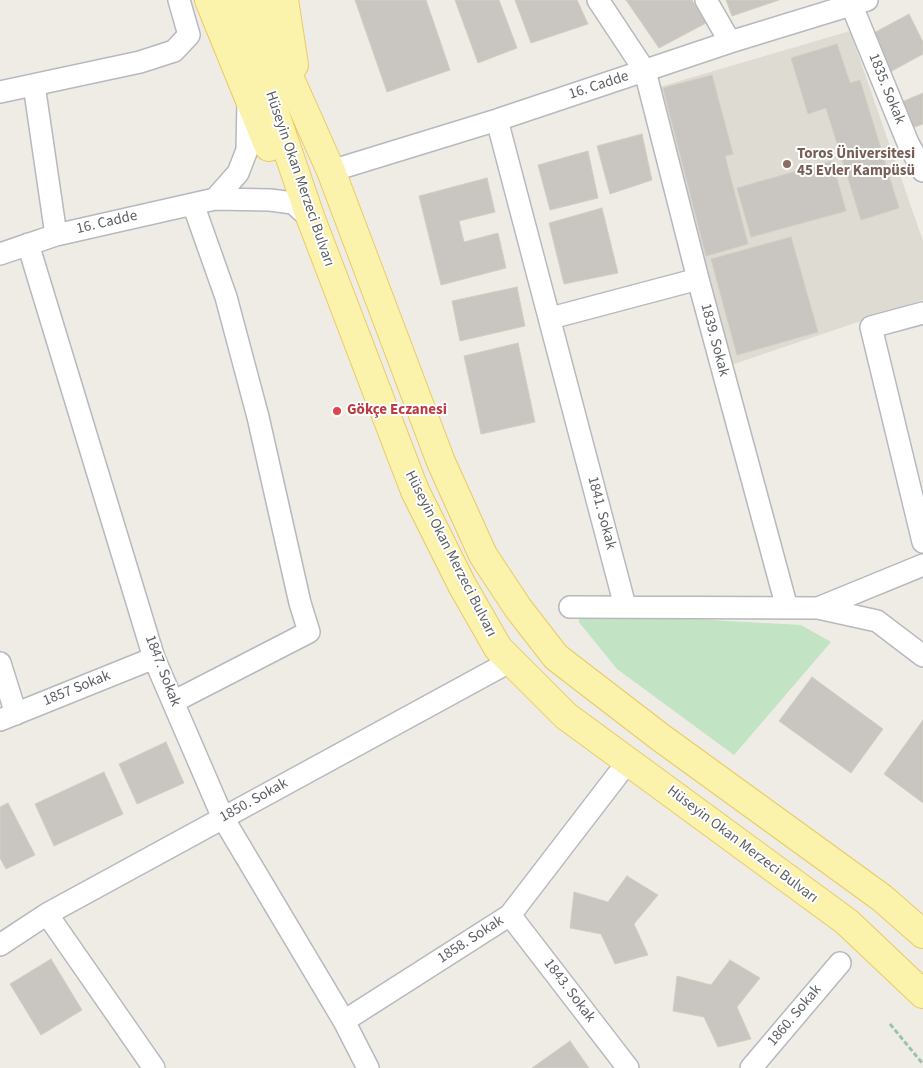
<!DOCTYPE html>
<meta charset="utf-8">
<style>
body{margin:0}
canvas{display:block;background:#eeece4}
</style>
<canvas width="923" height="1068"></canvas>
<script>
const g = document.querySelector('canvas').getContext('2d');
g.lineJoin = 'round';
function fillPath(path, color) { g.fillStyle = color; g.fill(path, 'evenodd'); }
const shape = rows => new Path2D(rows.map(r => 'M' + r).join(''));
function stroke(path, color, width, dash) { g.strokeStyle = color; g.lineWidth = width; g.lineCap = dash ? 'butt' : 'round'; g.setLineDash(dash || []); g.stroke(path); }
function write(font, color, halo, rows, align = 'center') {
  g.font = font + ' "Source Sans 3",sans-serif'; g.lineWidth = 4; g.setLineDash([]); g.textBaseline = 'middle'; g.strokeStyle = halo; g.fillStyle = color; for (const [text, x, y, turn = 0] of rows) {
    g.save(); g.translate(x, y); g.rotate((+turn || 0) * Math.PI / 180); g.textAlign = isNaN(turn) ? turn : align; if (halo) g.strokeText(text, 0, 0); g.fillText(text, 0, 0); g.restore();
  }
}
const education = shape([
 [850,31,923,241,923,300,731,365,659,87]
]);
const green = shape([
 [585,613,801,625,831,642,734,755,617,669,578,621]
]);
const building = shape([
 [355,0,426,0,450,70,387,92,355,0],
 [455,0,499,0,517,48,478,63,455,0],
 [515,0,577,0,588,24,531,43,515,0],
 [626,0,692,0,706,23,659,48,626,0],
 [726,0,779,0,732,16,726,0],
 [909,14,923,42,923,54,890,72,872,34,909,14],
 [837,44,850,83,860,80,899,208,861,220,826,108,808,114,791,58,837,44],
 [712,75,733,154,725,156,748,244,706,256,663,88,712,75],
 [923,93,923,124,909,129,899,103,923,93],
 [642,134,652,180,610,194,597,146,642,134],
 [588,151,598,198,550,210,538,165,588,151],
 [832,161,846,211,751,237,737,188,832,161],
 [487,178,495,212,459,221,464,242,498,233,506,268,441,285,419,196,487,178],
 [602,208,618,273,564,284,549,223,602,208],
 [791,237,818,332,737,355,711,259,791,237],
 [517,287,525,326,460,341,452,301,517,287],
 [518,343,535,422,481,434,464,356,518,343],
 [812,677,883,729,851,773,779,721,812,677],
 [923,720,923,803,884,774,923,720],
 [166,742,184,783,137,804,119,764,166,742],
 [104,772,123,814,54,846,35,804,104,772],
 [8,803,35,855,6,869,0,858,0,807,8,803],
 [627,876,658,895,634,924,648,955,615,964,601,934,570,928,574,892,608,902,627,876],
 [51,959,82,1010,41,1035,10,984,51,959],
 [730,960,760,978,737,1007,751,1039,718,1047,704,1017,673,1011,677,976,711,985,730,960],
 [570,1041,589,1068,532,1068,570,1041]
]);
const path = shape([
 [890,1024,923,1064]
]);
const minor = shape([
 [598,0,645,71,698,279,787,608],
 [706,0,730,42],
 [852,6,908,143,923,171],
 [34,85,56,235],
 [0,92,140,62,174,51,189,35,179,0],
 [497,120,625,606],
 [331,171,497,120,730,42,867,0],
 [215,199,238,173,247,150,248,102],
 [28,244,154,658,223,818,344,1021,368,1068],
 [0,254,56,235,215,199,270,200,293,203,311,219],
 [923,313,871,327,923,542],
 [551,318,698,279],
 [570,607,818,608,877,621,923,656],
 [818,608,923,565],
 [0,663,16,714],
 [173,702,309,632,300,603,258,417,226,297,193,204],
 [0,720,154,658],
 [47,914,154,1068],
 [510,915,628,1068],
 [0,945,47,914,511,661],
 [344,1021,510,915,629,760],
 [751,1068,840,963]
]);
const major = shape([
 [209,0,269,147],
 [236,0,311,219,415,491,462,585,498,648,566,716,847,922,923,994],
 [255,0,331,171,441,462,483,555,518,608,556,657,660,737,882,898,923,934],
 [284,0,294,65]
]);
const markers = [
 [787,164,5,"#8d6e63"],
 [337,411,5,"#e0444e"]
];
const streetNames = [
 ["16. Cadde",599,86,-18],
 ["1835. Sokak",886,89,68],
 ["Hüseyin Okan Merzeci Bulvarı",299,179,71],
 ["16. Cadde",107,223,-13],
 ["1839. Sokak",714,340,75],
 ["1841. Sokak",601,513,75],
 ["Hüseyin Okan Merzeci Bulvarı",450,554,63],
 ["1847. Sokak",162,671,69],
 ["1857 Sokak",77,689,-22],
 ["1850. Sokak",254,801,-29],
 ["Hüseyin Okan Merzeci Bulvarı",742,845,37],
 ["1858. Sokak",471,940,-33],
 ["1843. Sokak",569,991,53],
 ["1860. Sokak",795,1016,-50]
];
const educationNames = [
 ["Toros Üniversitesi",797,155],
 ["45 Evler Kampüsü",797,172]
];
const healthNames = [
 ["Gökçe Eczanesi",347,411]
];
fillPath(education, '#dedbd2');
fillPath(green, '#c2e4c4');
fillPath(building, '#c9c6c1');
stroke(building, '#d2cec3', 1);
stroke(minor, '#b6b9bd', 24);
stroke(major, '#eacb61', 30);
stroke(path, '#9cc4aa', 3, [5, 2.5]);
stroke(minor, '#fff', 21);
stroke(major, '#fbf2ac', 28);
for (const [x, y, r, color] of markers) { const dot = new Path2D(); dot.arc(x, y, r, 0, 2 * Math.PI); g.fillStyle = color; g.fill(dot); stroke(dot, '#fff', 2); }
write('15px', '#5c5f64', '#fff', streetNames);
write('bold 15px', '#785e54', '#fff', educationNames, 'left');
write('bold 15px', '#be3a42', '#fff', healthNames, 'left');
</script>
